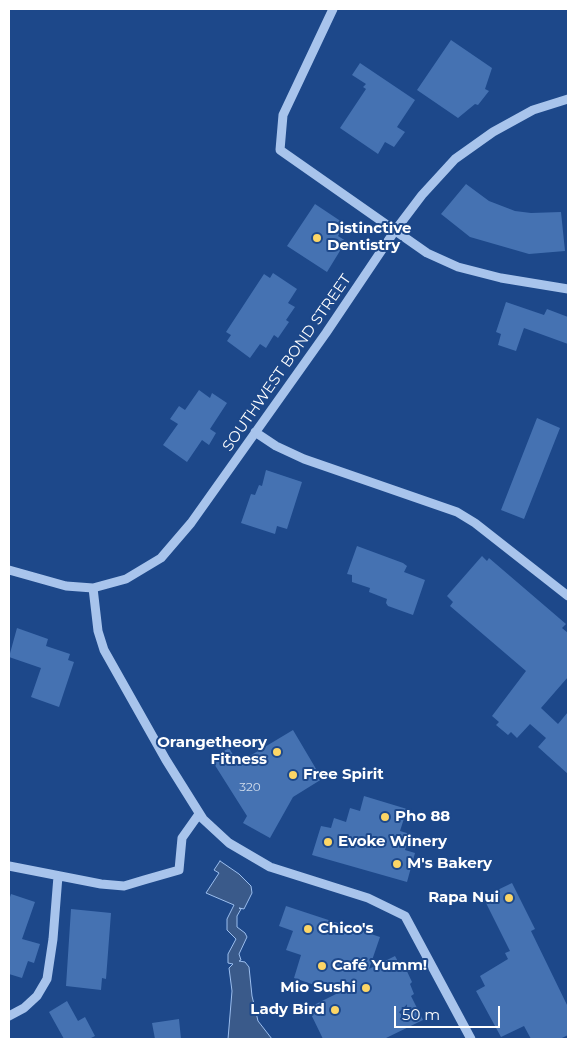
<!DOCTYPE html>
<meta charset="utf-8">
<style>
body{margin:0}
#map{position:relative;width:577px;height:1048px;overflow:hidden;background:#1d488a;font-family:Montserrat,sans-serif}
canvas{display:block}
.frame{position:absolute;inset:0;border:10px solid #fff;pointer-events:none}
.scale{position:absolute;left:394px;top:1006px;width:106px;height:22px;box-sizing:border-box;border:2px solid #fff;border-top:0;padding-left:6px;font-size:15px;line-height:18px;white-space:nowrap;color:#fff;-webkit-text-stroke:4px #1d488a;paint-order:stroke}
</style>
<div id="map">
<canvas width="577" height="1048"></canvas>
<div class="frame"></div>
<div class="scale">50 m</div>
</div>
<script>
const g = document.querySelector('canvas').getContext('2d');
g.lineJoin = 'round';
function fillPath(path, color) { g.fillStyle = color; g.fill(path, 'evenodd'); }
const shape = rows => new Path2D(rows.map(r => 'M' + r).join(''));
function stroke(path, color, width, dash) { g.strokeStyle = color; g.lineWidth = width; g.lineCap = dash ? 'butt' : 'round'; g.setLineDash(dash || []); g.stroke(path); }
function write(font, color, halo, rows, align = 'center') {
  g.font = font + ' Montserrat,sans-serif'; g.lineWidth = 4; g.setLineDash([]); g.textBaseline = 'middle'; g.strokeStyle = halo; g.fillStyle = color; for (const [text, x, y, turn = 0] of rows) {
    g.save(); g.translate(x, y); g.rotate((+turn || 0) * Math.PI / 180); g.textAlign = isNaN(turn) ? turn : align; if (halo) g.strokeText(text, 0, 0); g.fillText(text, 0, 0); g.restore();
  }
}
const water = shape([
 [220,861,239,874,251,886,252,893,244,909,239,908,241,909,237,916,237,927,245,933,247,937,239,954,241,960,239,961,245,962,249,967,252,996,258,1021,272,1039,228,1039,232,991,229,968,233,964,228,963,228,954,236,939,227,930,227,919,234,905,206,893,219,873,214,870,220,861]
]);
const building = shape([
 [451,40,492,68,485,89,489,91,478,105,475,104,458,118,417,90],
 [360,63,415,100,397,127,405,132,394,147,385,142,378,154,340,128,366,89,363,87,366,84,352,75],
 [466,184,489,201,515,211,531,213,561,212,565,251,529,254,470,237,441,214],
 [315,204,345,224,338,236,346,241,327,272,287,246],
 [273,273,297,289,288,303,295,307,286,320,289,322,278,338,274,335,266,348,260,344,250,358,227,341,231,335,226,332,264,274,270,278],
 [506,302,544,315,547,309,568,317,568,344,524,328,516,351,498,345,501,334,496,332],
 [199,390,210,398,212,393,227,403,210,429,216,433,209,445,202,440,187,462,163,445,178,424,170,419,179,406,185,410],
 [537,418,560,428,524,519,501,510],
 [266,470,302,482,287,529,277,526,275,534,241,523,251,494,255,495,259,485,262,486],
 [357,546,403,563,407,566,404,572,425,580,413,615,388,606,386,603,387,599,369,592,370,588,352,582,352,575,347,574],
 [482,556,487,561,489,558,566,624,562,628,568,633,568,677,541,708,558,724,568,712,568,774,538,747,546,738,530,724,517,738,511,732,508,735,496,725,499,722,492,716,526,671,450,606,453,602,447,596],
 [17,628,48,639,46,646,70,654,68,660,74,662,59,707,31,697,41,668,9,657],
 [293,730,322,779,293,797,270,838,243,823,247,816,211,759,229,748,238,763],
 [364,796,407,809,400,831,410,834,405,850,415,853,407,882,312,855,321,826,331,828,334,818,346,822,350,808,360,811],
 [512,883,535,929,531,931,568,1007,568,1035,560,1039,531,1039,524,1026,501,1037,476,991,485,986,480,976,508,959,505,953,510,951,483,897],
 [11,894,35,902,22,939,40,944,34,963,28,961,22,978,9,974,9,900],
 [286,906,380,937,369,969,395,956,402,969,405,967,412,982,410,984,414,994,411,996,423,1020,384,1039,323,1039,308,1008,338,993,294,978,301,955,286,950,293,931,279,926],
 [71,909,111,913,106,979,102,978,101,990,66,986],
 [67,1001,78,1021,85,1017,95,1036,89,1039,64,1039,49,1012],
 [179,1019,181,1039,155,1039,152,1023]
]);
const minor = shape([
 [333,9,283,115,280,150,427,253,458,267,501,278,568,289],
 [255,432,276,446,304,459,457,512,475,523,568,596],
 [9,570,66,586,93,588,126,579,161,558,191,523,326,333,394,232,422,195,455,159,493,132,533,110,568,99],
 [93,588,98,631,104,650,166,760,203,819,229,843,270,867,368,898,405,916,471,1039],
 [9,866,101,884,124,886,144,880,179,870,182,838,199,814],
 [9,1016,24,1008,37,996,47,979,53,939,58,876]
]);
const markers = [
 [317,238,5,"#fcd666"],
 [277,752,5,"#fcd666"],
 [293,775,5,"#fcd666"],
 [385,817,5,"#fcd666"],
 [328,842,5,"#fcd666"],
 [397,864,5,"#fcd666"],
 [509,898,5,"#fcd666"],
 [308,929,5,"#fcd666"],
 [322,966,5,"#fcd666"],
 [366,988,5,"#fcd666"],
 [335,1010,5,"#fcd666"]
];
const numberNames = [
 ["320",250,787]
];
const poiNames = [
 ["Distinctive",327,229],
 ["Dentistry",327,246],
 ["Orangetheory",267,743,"right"],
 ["Fitness",267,760,"right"],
 ["Free Spirit",303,775],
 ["Pho 88",395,817],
 ["Evoke Winery",338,842],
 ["M's Bakery",407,864],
 ["Rapa Nui",499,898,"right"],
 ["Chico's",318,929],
 ["Café Yumm!",332,966],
 ["Mio Sushi",356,988,"right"],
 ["Lady Bird",325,1010,"right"]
];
const streetNames = [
 ["SOUTHWEST BOND STREET",287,363,-55]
];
fillPath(water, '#3a5a8a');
stroke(water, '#9bbeee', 1);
fillPath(building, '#4572b2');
stroke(minor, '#a8c4ec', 9);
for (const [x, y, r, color] of markers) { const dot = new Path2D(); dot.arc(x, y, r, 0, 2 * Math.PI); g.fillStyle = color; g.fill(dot); stroke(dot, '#1d488a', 2); }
write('12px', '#d0dcec', null, numberNames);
write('bold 15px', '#fff', '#1d488a', poiNames, 'left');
write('15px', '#fff', '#1d488a', streetNames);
</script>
